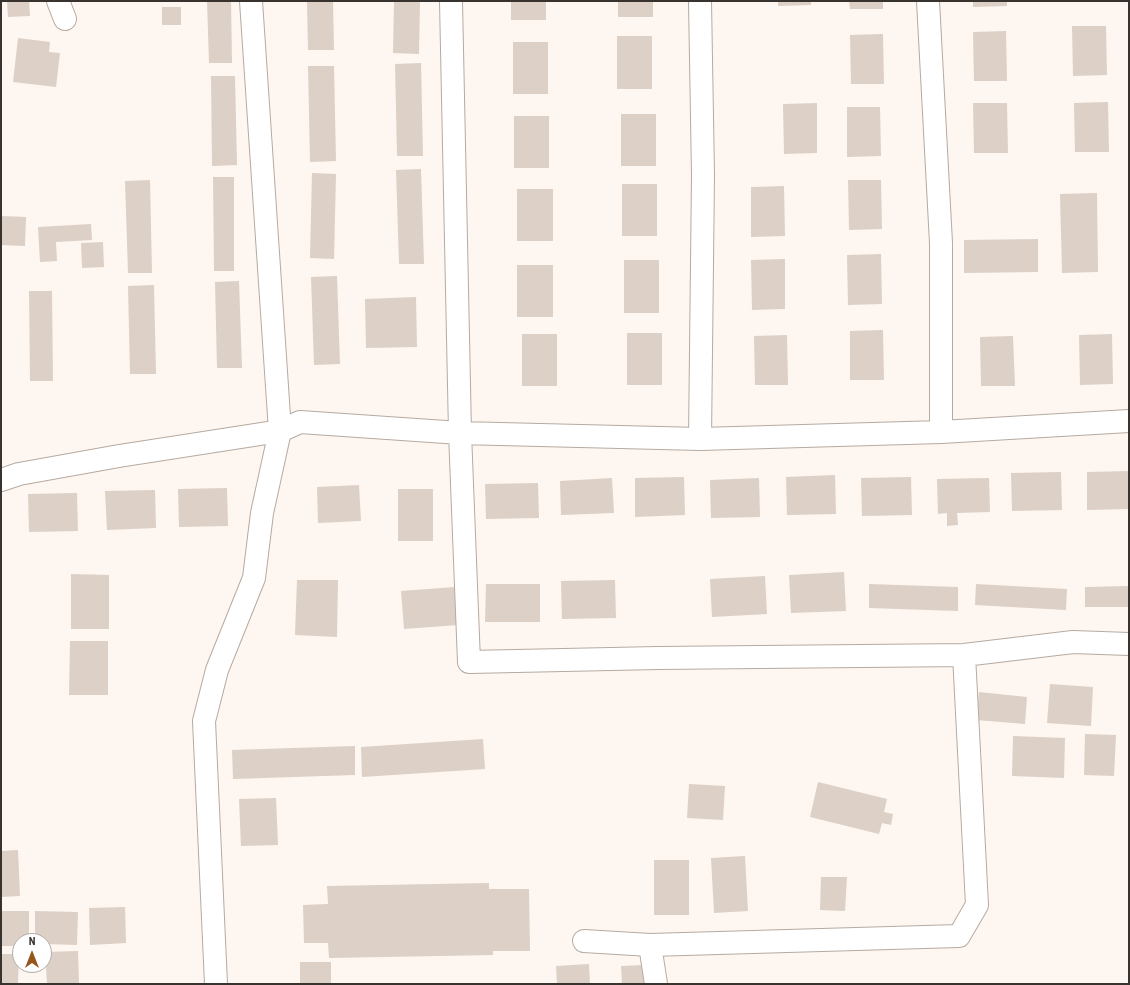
<!DOCTYPE html>
<style>
body{margin:0}
#map{position:relative;width:1130px;height:985px;overflow:hidden;background:#fef6f0;font-family:"Roboto Condensed",sans-serif}
canvas{display:block}
.frame{position:absolute;inset:0;border:2px solid #38332f;pointer-events:none}
.north{position:absolute;left:12px;top:933px;width:40px;height:40px;box-sizing:border-box;background:#fff;border:1px solid #afadac;border-radius:50%;rotate:0deg;font-size:11px;font-weight:700;line-height:16px;text-align:center;color:#38332f}
.north::after{content:'';display:block;margin:auto;width:14px;height:18px;background:#95561c;clip-path:polygon(50% 0,100% 100%,50% 72%,0 100%)}
</style>
<div id="map">
<canvas width="1130" height="985"></canvas>
<div class="frame"></div>
<div class="north">N</div>
</div>
<script>
const g = document.querySelector('canvas').getContext('2d');
g.lineJoin = 'round';
function fillPath(path, color) { g.fillStyle = color; g.fill(path, 'evenodd'); }
const shape = rows => new Path2D(rows.map(r => 'M' + r).join(''));
function stroke(path, color, width, dash) { g.strokeStyle = color; g.lineWidth = width; g.lineCap = dash ? 'butt' : 'round'; g.setLineDash(dash || []); g.stroke(path); }
const building = shape([
 [7,1,29,1,30,16,8,17],
 [207,1,231,1,232,63,209,63],
 [307,1,333,1,334,50,308,50],
 [394,1,420,1,419,54,393,53],
 [511,1,546,1,546,20,511,20],
 [618,1,653,1,653,17,618,17],
 [778,1,811,1,811,5,778,6],
 [849,1,883,1,883,9,850,9],
 [973,1,1007,1,1007,6,973,7],
 [162,7,181,7,181,25,162,25],
 [1072,26,1106,26,1107,75,1073,76],
 [1006,31,1007,81,974,81,973,32],
 [883,34,884,84,851,84,850,35],
 [617,36,652,36,652,89,617,89],
 [18,38,50,42,49,52,60,53,56,87,13,82],
 [513,42,548,42,548,94,513,94],
 [421,63,423,156,397,156,395,64],
 [308,66,334,66,336,161,310,162],
 [211,76,235,76,237,165,212,166],
 [1108,102,1109,152,1075,152,1074,103],
 [817,103,817,153,784,154,783,104],
 [973,103,1007,103,1008,153,974,153],
 [847,107,880,107,881,156,847,157],
 [621,114,656,114,656,166,621,166],
 [514,116,549,116,549,168,514,168],
 [421,169,424,264,399,264,396,170],
 [312,173,336,174,334,259,310,258],
 [213,177,234,177,234,271,214,271],
 [150,180,152,273,128,273,125,181],
 [848,180,881,180,882,229,849,230],
 [622,184,657,184,657,236,622,236],
 [784,186,785,236,751,237,751,187],
 [517,189,553,189,553,241,517,241],
 [1097,193,1098,272,1062,273,1060,194],
 [1,216,26,217,25,246,1,245],
 [91,224,92,240,56,242,57,261,40,262,38,227],
 [1038,239,1038,272,964,273,964,240],
 [103,242,104,267,82,268,81,243],
 [881,254,882,304,848,305,847,255],
 [785,259,785,309,752,310,751,260],
 [624,260,659,260,659,313,624,313],
 [517,265,553,265,553,317,517,317],
 [337,276,340,364,314,365,311,277],
 [239,281,242,368,217,368,215,282],
 [154,285,156,374,130,374,128,286],
 [29,291,52,291,53,381,30,381],
 [416,297,417,347,366,348,365,299],
 [883,330,884,380,850,380,850,331],
 [627,333,662,333,662,385,627,385],
 [522,334,557,334,557,386,522,386],
 [1112,334,1113,384,1080,385,1079,335],
 [787,335,788,385,755,385,754,336],
 [1013,336,1015,386,981,386,980,337],
 [1129,471,1129,509,1087,510,1087,472],
 [1061,472,1062,510,1012,511,1011,473],
 [835,475,836,514,787,515,786,477],
 [684,477,685,515,635,517,635,478],
 [911,477,912,515,862,516,861,478],
 [612,478,614,513,561,515,560,481],
 [759,478,760,517,711,518,710,480],
 [989,478,990,512,957,513,958,525,947,526,947,513,938,514,937,479],
 [538,483,539,518,486,519,485,484],
 [359,485,361,521,318,523,317,487],
 [227,488,228,526,179,527,178,489],
 [398,489,433,489,433,541,398,541],
 [155,490,156,528,107,530,105,491],
 [77,493,78,531,29,532,28,494],
 [844,572,846,611,791,613,789,575],
 [71,574,109,575,109,629,71,629],
 [765,576,767,614,712,617,710,579],
 [297,580,338,580,337,637,295,635],
 [615,580,616,618,562,619,561,581],
 [486,584,540,584,540,622,485,622],
 [869,584,958,587,958,611,869,608],
 [976,584,1067,589,1066,610,975,605],
 [1129,586,1129,607,1085,607,1085,587],
 [455,587,458,625,404,629,401,591],
 [70,641,108,641,108,695,69,695],
 [1050,684,1093,687,1091,726,1047,723],
 [979,692,1027,697,1025,724,976,720],
 [1085,734,1116,735,1114,776,1084,775],
 [1013,736,1065,738,1064,778,1012,776],
 [483,739,485,769,362,777,361,747],
 [355,746,355,775,233,779,232,750],
 [818,782,887,799,884,812,893,814,891,825,882,823,879,834,810,817],
 [689,784,725,786,723,820,687,818],
 [276,798,278,845,241,846,239,799],
 [18,850,20,896,1,897,1,851],
 [745,856,748,911,714,913,711,858],
 [654,860,689,860,689,915,654,915],
 [821,877,847,877,845,911,820,910],
 [489,883,489,889,529,889,530,951,493,951,493,955,329,958,328,943,304,943,303,905,328,904,327,886],
 [125,907,126,943,90,945,89,908],
 [1,911,29,911,29,941,20,941,20,946,1,946],
 [35,911,78,912,77,945,44,944,44,941,35,941],
 [78,951,79,984,47,984,45,952],
 [1,954,19,954,18,984,1,984],
 [300,962,331,962,331,984,300,984],
 [589,964,590,984,557,984,556,966],
 [643,965,644,984,622,984,621,966]
]);
const minor = shape([
 [58,1,65,19],
 [451,1,460,433,469,662,658,658,964,655,1073,642,1129,644],
 [928,1,941,243,941,432],
 [700,439,703,175,700,1],
 [1,480,19,474,119,456,280,431,251,1],
 [584,941,650,945,959,936,977,905,964,655],
 [650,945,656,984],
 [216,984,204,721,217,670,254,578,262,513,280,431,300,422,460,433,700,439,941,432,1129,421]
]);
fillPath(building, '#ddd0c6');
stroke(minor, '#b6aaa1', 24);
stroke(minor, '#fff', 22);
</script>
